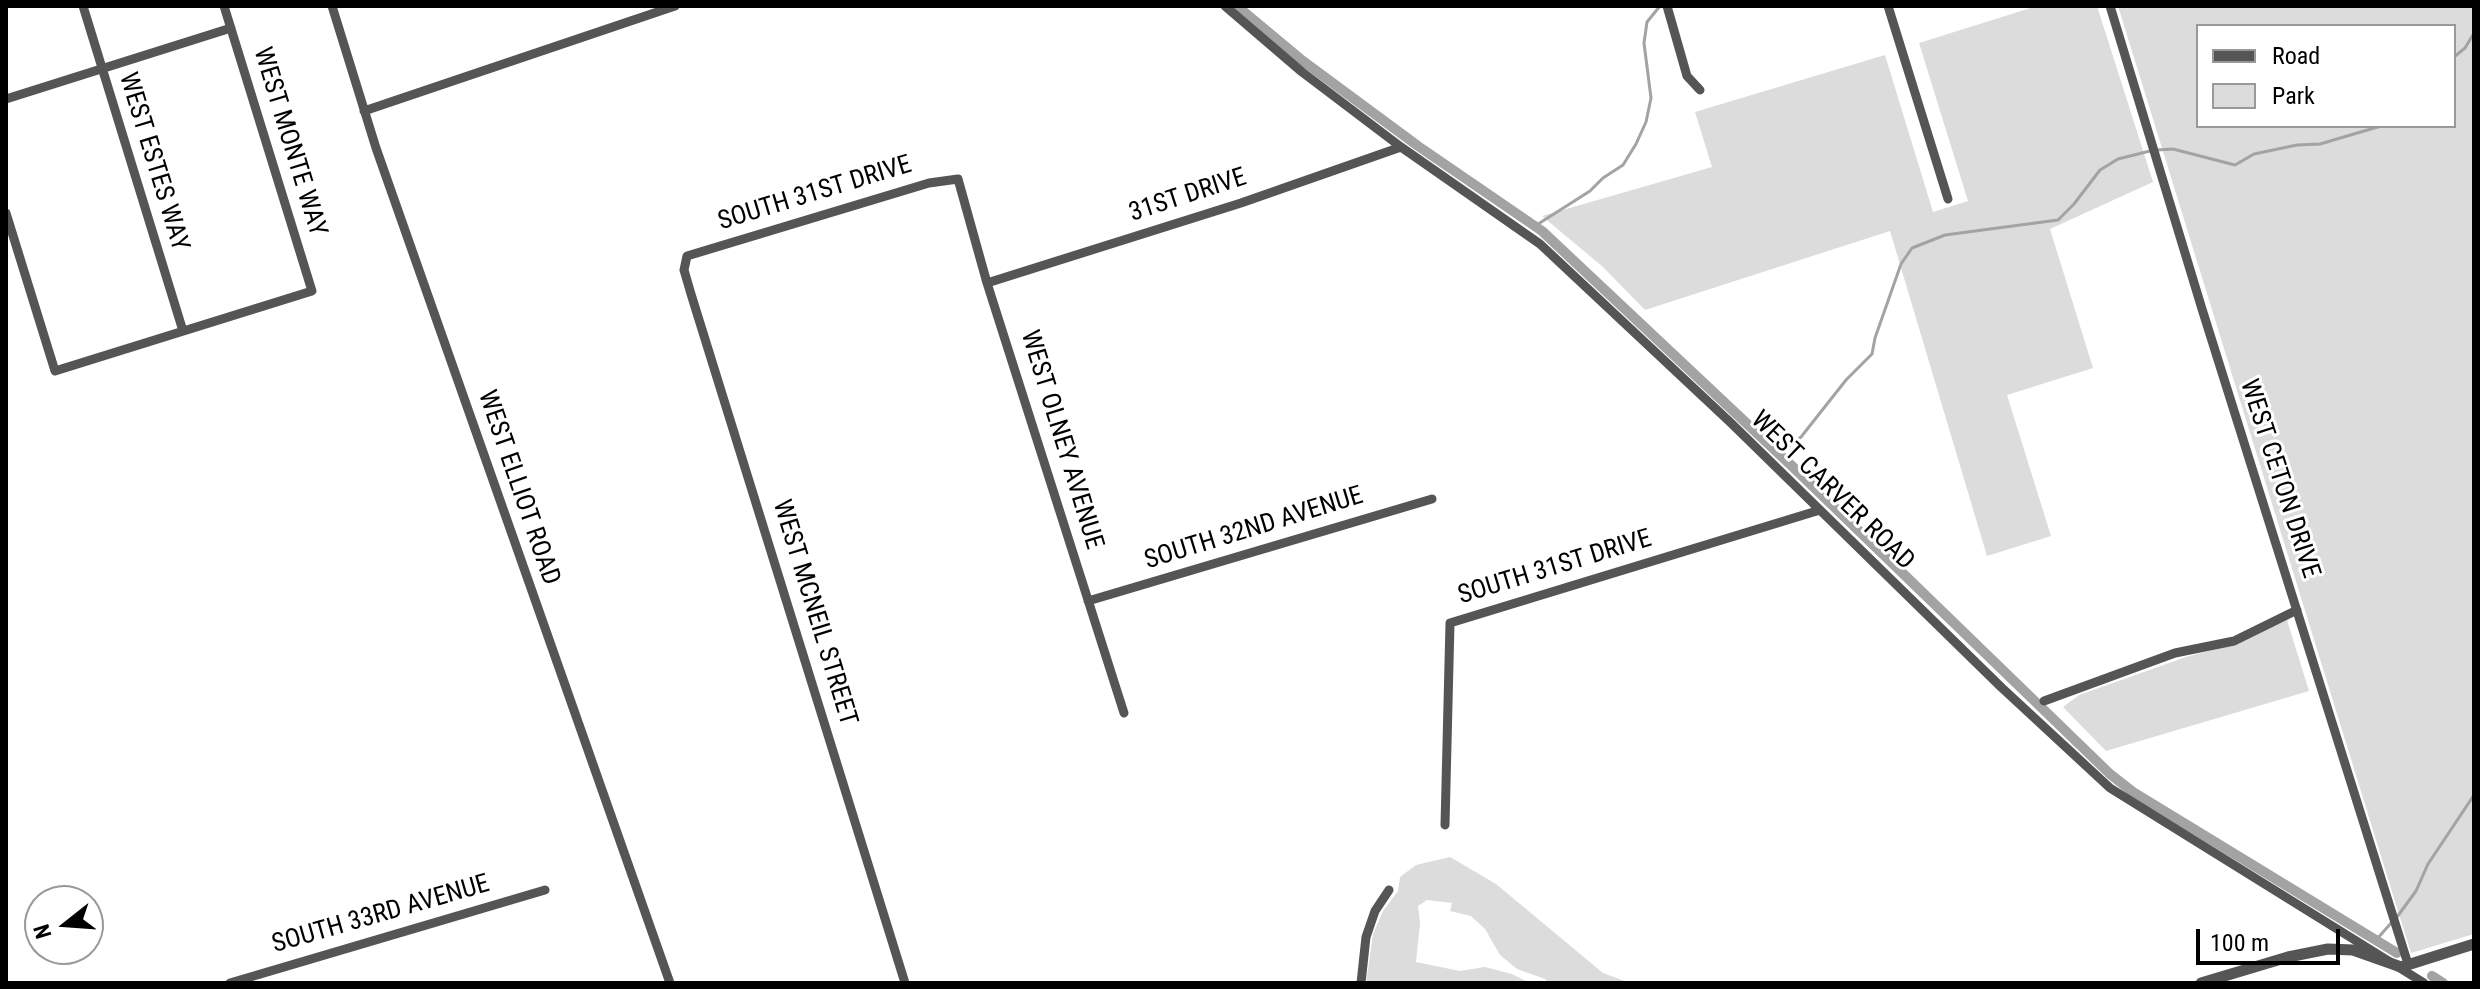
<!DOCTYPE html>
<style>
body{margin:0}
#map{position:relative;width:2480px;height:989px;overflow:hidden;background:#fff;font-family:"Roboto Condensed",sans-serif}
canvas{display:block}
.frame{position:absolute;inset:0;border:8px solid #000;pointer-events:none}
.legend{position:absolute;left:2196px;top:24px;width:260px;height:104px;box-sizing:border-box;background:#fff;border:2px solid #999;margin:0;padding:10px 14px;list-style:none;font-size:24px;color:#000}
.legend li{display:flex;align-items:center;gap:16px;height:40px}
.legend b{width:40px;border:2px solid #999}
.north{position:absolute;left:24px;top:885px;width:80px;height:80px;box-sizing:border-box;background:#fff;border:2px solid #999;border-radius:50%;rotate:253deg;font-size:22px;font-weight:700;line-height:32px;text-align:center;color:#000}
.north::after{content:'';display:block;margin:auto;width:28px;height:36px;background:#000;clip-path:polygon(50% 0,100% 100%,50% 72%,0 100%)}
.scale{position:absolute;left:2196px;top:929px;width:144px;height:36px;box-sizing:border-box;border:4px solid #000;border-top:0;padding-left:10px;font-size:24px;line-height:28px;white-space:nowrap;color:#000;-webkit-text-stroke:6px #fff;paint-order:stroke}
</style>
<div id="map">
<canvas width="2480" height="989"></canvas>
<div class="frame"></div>
<ul class="legend">
<li><b style="height:10px;background:#555"></b>Road</li>
<li><b style="height:22px;background:#dcdcdc"></b>Park</li>
</ul>
<div class="north">N</div>
<div class="scale">100 m</div>
</div>
<script>
const g = document.querySelector('canvas').getContext('2d');
g.lineJoin = 'round';
function fillPath(path, color) { g.fillStyle = color; g.fill(path, 'evenodd'); }
const shape = rows => new Path2D(rows.map(r => 'M' + r).join(''));
function stroke(path, color, width, dash) { g.strokeStyle = color; g.lineWidth = width; g.lineCap = dash ? 'butt' : 'round'; g.setLineDash(dash || []); g.stroke(path); }
function write(font, color, halo, rows, align = 'center') {
  g.font = font + ' "Roboto Condensed",sans-serif'; g.lineWidth = 6; g.setLineDash([]); g.textBaseline = 'middle'; g.strokeStyle = halo; g.fillStyle = color; for (const [text, x, y, turn = 0] of rows) {
    g.save(); g.translate(x, y); g.rotate((+turn || 0) * Math.PI / 180); g.textAlign = isNaN(turn) ? turn : align; if (halo) g.strokeText(text, 0, 0); g.fillText(text, 0, 0); g.restore();
  }
}
const green = shape([
 [2037,6,2097,6,2153,182,2050,229,2093,368,2007,395,2051,536,1987,556,1890,231,1645,310,1603,267,1542,216,1712,167,1695,112,1885,55,1933,212,1968,201,1919,43],
 [2118,6,2474,6,2474,934,2411,953],
 [2454,26,2454,126,2198,126,2198,26],
 [2287,620,2309,691,2106,751,2063,707,2079,695,2186,657,2238,643],
 [1450,857,1496,884,1603,973,1630,983,1549,983,1545,979,1517,969,1500,955,1485,929,1471,916,1450,911,1452,903,1427,900,1418,906,1420,923,1416,962,1460,971,1485,967,1512,974,1530,983,1366,983,1373,934,1383,911,1398,891,1400,877,1416,865]
]);
const stream = shape([
 [2454,57,2465,48,2474,33],
 [2157,150,2173,149,2235,165,2254,154,2297,145,2320,144,2381,126],
 [1535,226,1590,191,1603,178,1623,165,1636,144,1646,122,1651,98,1644,43,1647,22,1660,6],
 [1773,448,1779,445,1790,445,1801,437,1846,380,1872,354,1875,338,1901,264,1912,248,1945,235,2058,220,2074,204,2100,170,2118,159,2150,151],
 [2397,917,2416,891,2428,864,2474,795],
 [2376,940,2392,922]
]);
const canal = shape([
 [1237,6,1303,61,1418,146,1542,231,1793,467,2110,774,2133,792,2397,953],
 [2432,976,2443,983]
]);
const minor = shape([
 [83,6,183,331],
 [332,6,376,148,670,983],
 [1225,6,1302,72,1401,147,1540,244,1731,423,2001,687,2110,788,2424,983],
 [1667,6,1687,76,1700,90],
 [1888,6,1948,199],
 [2110,6,2202,309,2408,964],
 [6,99,231,28],
 [364,111,675,6],
 [6,213,55,371,312,291,224,6],
 [987,283,1241,203,1401,147],
 [1088,601,1432,499],
 [2044,701,2175,653,2234,641,2297,610],
 [1445,825,1450,623,1820,510],
 [230,983,545,890],
 [905,983,691,294,684,270,687,256,929,183,958,179,987,283,1124,713],
 [1361,983,1366,937,1375,911,1389,890]
]);
const tertiary = shape([
 [2201,983,2288,957,2328,949,2353,950,2401,967,2474,944]
]);
const streetNames = [
 ["WEST MONTE WAY",289,142,73],
 ["WEST ESTES WAY",153,162,73],
 ["SOUTH 31ST DRIVE",815,194,-17],
 ["31ST DRIVE",1188,196,-18],
 ["WEST OLNEY AVENUE",1061,440,73],
 ["WEST CETON DRIVE",2279,479,72],
 ["WEST ELLIOT ROAD",518,488,71],
 ["WEST CARVER ROAD",1832,491,44],
 ["SOUTH 32ND AVENUE",1254,529,-17],
 ["SOUTH 31ST DRIVE",1555,568,-17],
 ["WEST MCNEIL STREET",814,613,73],
 ["SOUTH 33RD AVENUE",381,915,-16]
];
fillPath(green, '#dcdcdc');
stroke(stream, '#a3a3a3', 3);
stroke(canal, '#a3a3a3', 10);
stroke(minor, '#555', 9);
stroke(tertiary, '#555', 11);
write('26px', '#000', '#fff', streetNames);
</script>
